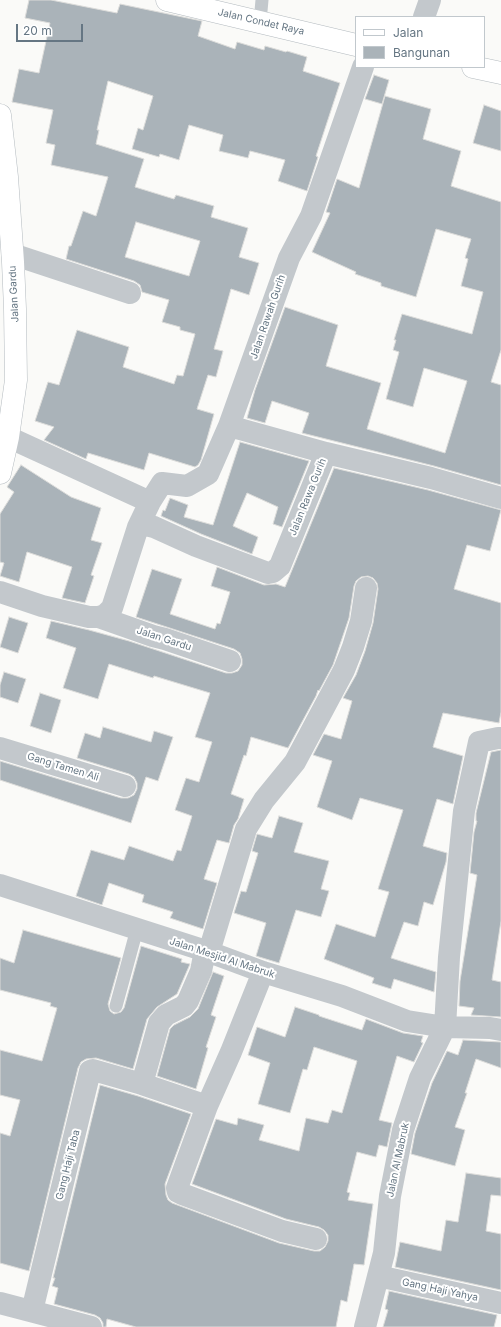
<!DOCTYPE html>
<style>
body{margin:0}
#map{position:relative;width:501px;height:1327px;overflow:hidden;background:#fafaf8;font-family:Inter,sans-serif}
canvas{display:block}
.legend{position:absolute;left:355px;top:16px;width:130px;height:52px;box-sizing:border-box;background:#fff;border:1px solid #c1c8cd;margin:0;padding:5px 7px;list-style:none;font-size:12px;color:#657683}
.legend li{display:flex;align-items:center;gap:8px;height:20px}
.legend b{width:20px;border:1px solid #c1c8cd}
.scale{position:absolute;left:16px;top:24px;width:67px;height:18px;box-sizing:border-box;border:2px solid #657683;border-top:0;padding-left:5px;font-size:12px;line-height:14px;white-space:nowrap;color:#657683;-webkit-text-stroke:3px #fff;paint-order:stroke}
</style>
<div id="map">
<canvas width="501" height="1327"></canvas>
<ul class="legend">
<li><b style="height:5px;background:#fff"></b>Jalan</li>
<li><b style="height:11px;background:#aab3b9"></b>Bangunan</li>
</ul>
<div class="scale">20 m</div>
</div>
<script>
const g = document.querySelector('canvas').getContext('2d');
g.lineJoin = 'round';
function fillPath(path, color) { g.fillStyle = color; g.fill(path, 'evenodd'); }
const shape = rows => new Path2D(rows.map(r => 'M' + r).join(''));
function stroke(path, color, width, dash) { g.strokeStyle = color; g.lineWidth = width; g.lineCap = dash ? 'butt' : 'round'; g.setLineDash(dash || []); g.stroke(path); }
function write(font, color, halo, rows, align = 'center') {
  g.font = font + ' Inter,sans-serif'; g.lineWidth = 4; g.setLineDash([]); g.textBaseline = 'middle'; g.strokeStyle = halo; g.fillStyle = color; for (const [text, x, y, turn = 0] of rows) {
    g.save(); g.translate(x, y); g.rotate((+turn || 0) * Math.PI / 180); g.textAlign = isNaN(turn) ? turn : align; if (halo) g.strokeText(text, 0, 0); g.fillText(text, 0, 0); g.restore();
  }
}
const building = shape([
 [29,0,51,0,117,13,120,4,202,21,198,36,235,49,237,42,264,50,265,46,286,52,287,51,307,57,303,71,340,83,316,156,318,157,307,191,278,181,285,160,250,151,248,158,219,151,223,135,189,125,179,160,160,154,159,157,132,149,138,128,143,130,153,96,108,81,97,130,99,130,96,144,144,159,135,187,174,199,176,195,214,206,211,217,248,228,239,257,259,263,249,295,231,289,214,349,223,351,216,377,208,375,197,409,214,414,201,460,198,465,195,467,149,453,144,470,88,453,86,459,44,440,54,427,35,421,48,382,59,385,77,330,129,347,123,367,174,384,177,375,183,376,195,334,180,330,180,327,162,322,169,300,142,292,140,285,134,281,66,259,69,246,71,246,83,211,96,216,108,177,51,165,55,145,46,143,53,110,12,102,19,69,39,73,50,23,25,18,29,0],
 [136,222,200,241,189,276,125,257,136,222],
 [374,75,389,80,382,104,365,99,374,75],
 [385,96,431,109,423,139,461,151,451,186,501,202,501,350,491,382,501,385,501,485,434,466,302,433,309,413,272,401,265,423,247,418,255,390,285,307,338,325,326,366,381,383,367,429,445,453,467,381,424,368,413,407,386,399,399,352,393,350,396,340,394,340,402,314,472,334,483,292,461,286,468,259,465,258,471,239,436,229,416,297,381,286,381,283,355,274,356,272,312,252,330,213,326,212,337,179,359,188,385,96],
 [484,105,501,111,501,151,473,143,484,105],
 [240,442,309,461,282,527,273,524,278,507,247,493,233,526,258,537,252,554,201,534,161,516,163,510,165,511,170,498,188,505,184,517,213,525,240,442],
 [21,465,71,497,101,508,91,540,102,543,91,575,94,576,85,603,62,598,72,567,27,552,19,582,0,576,4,563,0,562,0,514,14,492,7,487,21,465],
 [334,468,428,490,501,510,490,551,467,545,454,589,501,603,501,712,499,723,443,713,433,747,463,756,453,804,437,799,423,846,447,853,446,862,433,905,424,902,418,926,404,922,391,958,436,972,434,992,394,979,391,989,372,983,374,978,324,959,336,924,375,937,389,892,378,889,403,810,360,798,352,820,317,807,332,761,313,755,324,734,341,739,352,701,343,698,356,675,365,651,373,623,378,589,377,583,373,578,368,576,361,577,356,581,354,586,349,618,333,665,319,691,318,690,316,696,288,748,251,737,246,756,244,755,231,794,244,799,238,819,234,825,229,843,217,840,204,879,217,883,203,929,170,918,173,912,142,902,144,895,109,883,102,905,76,896,91,850,124,860,129,846,173,861,177,850,181,851,192,816,175,810,186,778,199,782,212,742,195,737,210,693,154,676,153,678,109,664,98,699,63,688,76,648,46,638,51,621,89,630,129,641,226,673,232,673,238,671,242,665,242,659,240,653,234,649,136,617,152,569,182,579,170,614,215,629,217,623,220,624,230,592,211,586,217,567,264,585,276,584,285,587,334,468],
 [9,617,28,623,18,653,0,647,9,617],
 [4,672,26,679,18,703,0,697,0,685,4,672],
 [40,693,61,700,51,733,30,726,40,693],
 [103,727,151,742,154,731,173,737,158,781,146,777,131,823,0,780,0,761,121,798,128,798,134,795,137,789,137,783,134,777,129,774,77,758,85,733,100,738,103,727],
 [501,750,501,921,492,980,501,982,501,1017,471,1015,474,1008,459,1006,460,981,477,875,470,873,474,832,477,821,476,821,476,813,491,752,501,750],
 [279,816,303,823,294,852,329,861,321,889,329,891,321,917,296,910,279,963,256,956,266,923,234,913,241,891,246,892,258,853,252,851,257,834,272,838,279,816],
 [23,930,121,958,108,1004,110,1011,114,1014,121,1012,124,1008,141,946,182,959,181,962,190,964,177,994,157,1007,147,1019,133,1069,96,1058,86,1059,81,1062,78,1068,29,1271,0,1263,0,1133,10,1136,20,1100,0,1095,0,1050,42,1061,57,1008,50,1006,51,1003,0,990,0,958,14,963,23,930],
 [213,972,224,976,211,1015,216,1017,206,1047,208,1048,196,1089,157,1076,170,1029,174,1025,190,1017,198,1009,213,972],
 [295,1007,319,1015,319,1016,362,1030,366,1019,403,1033,423,1036,421,1042,423,1043,414,1062,397,1056,379,1120,392,1123,387,1147,379,1145,376,1157,357,1152,347,1192,350,1193,348,1200,373,1204,364,1265,354,1264,347,1302,341,1300,336,1327,136,1327,107,1319,106,1327,103,1327,103,1323,100,1318,95,1315,54,1304,58,1288,52,1286,55,1278,53,1278,100,1085,138,1096,191,1114,165,1184,166,1195,168,1200,172,1203,279,1243,314,1251,320,1251,325,1247,328,1241,328,1235,324,1230,319,1227,286,1219,192,1184,216,1119,237,1125,238,1118,264,1125,259,1140,299,1151,306,1118,328,1123,332,1110,342,1113,357,1061,314,1047,307,1070,303,1069,290,1113,258,1104,270,1063,248,1055,257,1027,285,1037,295,1007],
 [463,1040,501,1042,501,1068,476,1059,465,1093,467,1093,455,1127,465,1130,455,1166,411,1154,415,1133,432,1083,447,1051,458,1055,463,1040],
 [466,1173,501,1178,501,1196,491,1195,486,1231,501,1234,501,1290,395,1267,400,1242,441,1251,446,1220,458,1222,466,1173],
 [389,1291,497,1315,494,1327,383,1327,388,1310,385,1309,389,1291]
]);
const lane = shape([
 [260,22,262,0],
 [116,1006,137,929]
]);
const street = shape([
 [424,17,430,0],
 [12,254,130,293],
 [229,426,326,453,431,478,501,498],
 [8,437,150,502],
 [138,527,146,525,154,527,196,546,268,573,273,572,280,566,326,453],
 [0,592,42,606,89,617,99,617,105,615,112,608,138,527,150,502,162,483,187,486,208,474,229,426,289,258,311,216,363,67],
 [99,617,153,636,165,639,230,661],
 [0,748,125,786],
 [0,885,209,952,263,972,342,996,407,1021,445,1027,490,1028,501,1030],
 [209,952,246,829,264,800,295,762,344,670,353,647,361,621,366,588],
 [263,972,231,1052,207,1106,177,1188,178,1192,182,1194,282,1231,316,1239],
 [142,1084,159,1023,166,1015,184,1006,188,1001,201,971,205,951],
 [378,1276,501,1303],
 [0,1303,91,1327],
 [32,1311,90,1071,93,1070,142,1084,207,1106],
 [365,1327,384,1253,390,1196,403,1130,420,1078,445,1027,449,957,464,811,479,742,498,738,501,738]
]);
const secondary = shape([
 [167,0,356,45],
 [473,67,501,73],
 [0,115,7,177,13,262,15,309,16,380,8,437,0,473]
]);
const streetNames = [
 ["Jalan Condet Raya",261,22,13],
 ["Jalan Gardu",14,294,-93],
 ["Jalan Rawah Gurih",268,317,-71],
 ["Jalan Rawa Gurih",308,497,-68],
 ["Jalan Gardu",164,639,18],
 ["Gang Tamen Ali",63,767,17],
 ["Jalan Mesjid Al Mabruk",222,958,18],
 ["Jalan Al Mabruk",398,1160,-78],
 ["Gang Haji Taba",68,1165,-76],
 ["Gang Haji Yahya",440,1290,12]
];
fillPath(building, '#aab3b9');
stroke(building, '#dcdcda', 1);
stroke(secondary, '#b3babf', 23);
stroke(lane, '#c3c8cc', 13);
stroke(street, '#c3c8cc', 22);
stroke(secondary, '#fff', 22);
write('10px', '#657683', '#fff', streetNames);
</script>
